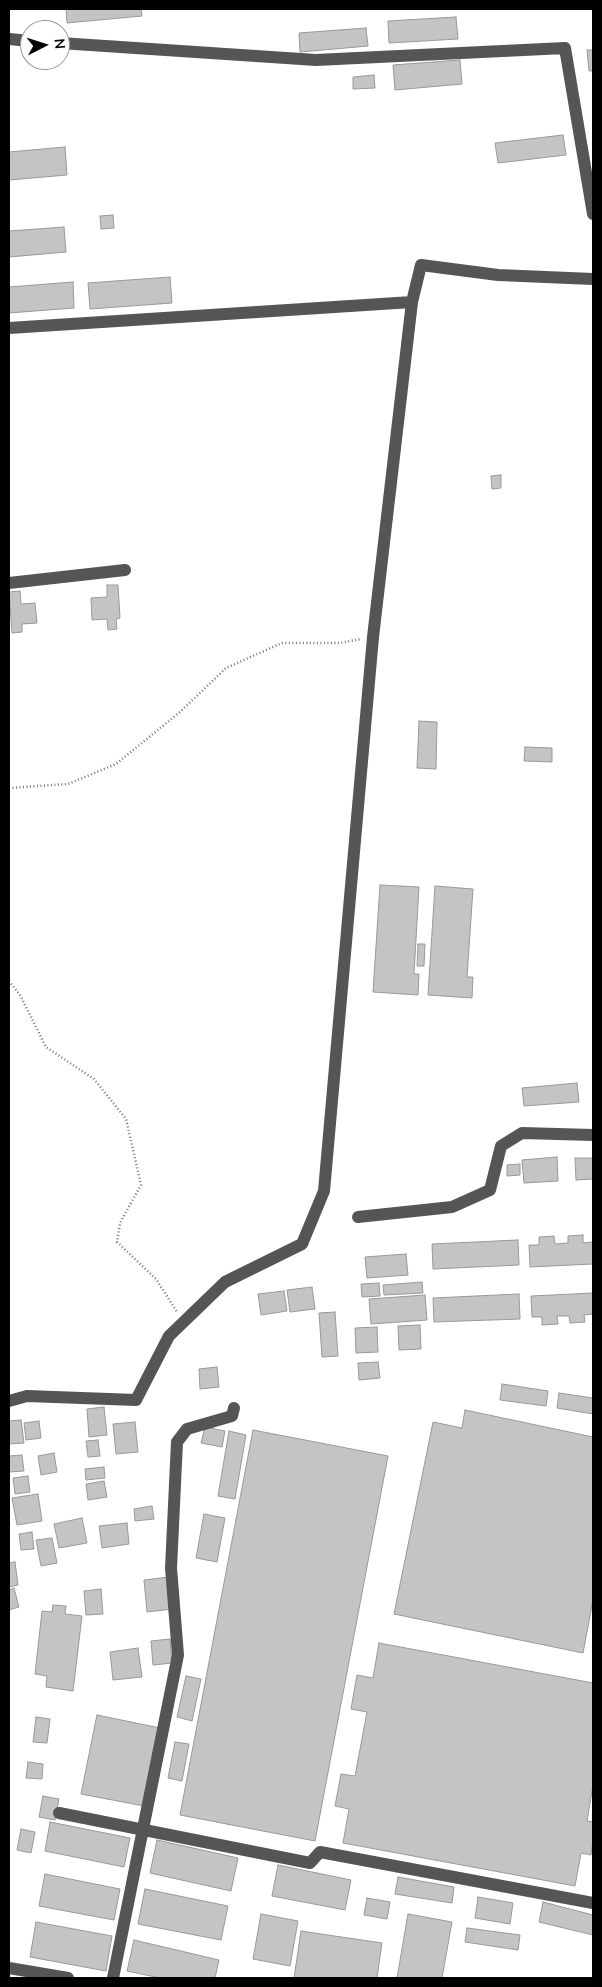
<!DOCTYPE html>
<style>
body{margin:0}
#map{position:relative;width:602px;height:1987px;overflow:hidden;background:#fff;font-family:"Nunito Sans",sans-serif}
canvas{display:block}
.frame{position:absolute;inset:0;border:10px solid #000;pointer-events:none}
.north{position:absolute;left:20px;top:20px;width:50px;height:50px;box-sizing:border-box;background:#fff;border:1px solid #999;border-radius:50%;rotate:85deg;font-size:14px;font-weight:700;line-height:20px;text-align:center;color:#000}
.north::after{content:'';display:block;margin:auto;width:18px;height:22px;background:#000;clip-path:polygon(50% 0,100% 100%,50% 72%,0 100%)}
</style>
<div id="map">
<canvas width="602" height="1987"></canvas>
<div class="frame"></div>
<div class="north">N</div>
</div>
<script>
const g = document.querySelector('canvas').getContext('2d');
g.lineJoin = 'round';
function fillPath(path, color) { g.fillStyle = color; g.fill(path, 'evenodd'); }
const shape = rows => new Path2D(rows.map(r => 'M' + r).join(''));
function stroke(path, color, width, dash) { g.strokeStyle = color; g.lineWidth = width; g.lineCap = dash ? 'butt' : 'round'; g.setLineDash(dash || []); g.stroke(path); }
const building = shape([
 [66,9,141,9,142,16,67,23,66,9],
 [456,17,458,39,389,43,388,21,456,17],
 [366,28,368,46,300,52,299,33,366,28],
 [587,50,593,50,593,71,589,71,587,50],
 [460,60,462,84,395,90,393,65,460,60],
 [374,75,375,88,353,89,353,77,374,75],
 [563,135,566,155,498,163,495,143,563,135],
 [65,147,67,175,9,180,9,152,65,147],
 [113,215,114,228,101,229,100,216,113,215],
 [64,227,66,252,9,257,9,231,64,227],
 [170,277,172,303,90,309,88,283,170,277],
 [73,282,74,308,9,313,9,287,73,282],
 [501,475,501,488,492,489,491,476,501,475],
 [107,585,118,585,120,618,116,619,117,629,108,630,107,619,92,620,91,598,107,597,107,585],
 [20,591,21,604,35,603,37,623,22,624,22,632,12,633,9,592,20,591],
 [419,721,437,722,436,769,417,768,419,721],
 [525,747,552,748,552,762,524,761,525,747],
 [380,885,419,887,414,974,419,974,418,995,373,992,380,885],
 [435,886,473,889,467,977,473,977,472,998,428,995,435,886],
 [418,944,425,944,424,966,417,966,418,944],
 [577,1083,579,1102,524,1106,522,1088,577,1083],
 [557,1157,558,1181,524,1183,522,1160,557,1157],
 [575,1158,593,1158,593,1179,576,1180,575,1158],
 [520,1164,520,1175,507,1176,507,1165,520,1164],
 [583,1235,583,1243,593,1242,593,1264,530,1267,529,1245,539,1245,539,1237,554,1236,555,1244,568,1243,568,1236,583,1235],
 [518,1240,519,1265,433,1269,432,1244,518,1240],
 [406,1254,408,1275,367,1278,365,1257,406,1254],
 [422,1282,423,1293,384,1295,383,1285,422,1282],
 [379,1283,380,1296,362,1297,361,1284,379,1283],
 [312,1287,315,1309,290,1312,287,1290,312,1287],
 [284,1291,287,1311,261,1315,258,1294,284,1291],
 [593,1293,593,1314,584,1315,585,1322,570,1323,569,1316,557,1316,558,1324,542,1325,542,1317,532,1317,531,1296,593,1293],
 [519,1294,520,1319,434,1322,433,1298,519,1294],
 [425,1295,427,1320,371,1324,369,1299,425,1295],
 [335,1312,338,1356,322,1357,319,1313,335,1312],
 [420,1325,421,1349,399,1350,398,1326,420,1325],
 [377,1327,378,1352,356,1353,355,1328,377,1327],
 [378,1362,380,1378,359,1380,358,1363,378,1362],
 [217,1367,219,1387,200,1389,199,1369,217,1367],
 [502,1384,548,1391,546,1406,500,1400,502,1384],
 [559,1393,593,1398,593,1414,557,1408,559,1393],
 [104,1407,107,1435,89,1437,87,1409,104,1407],
 [465,1410,593,1437,593,1600,583,1653,394,1614,433,1422,462,1428,465,1410],
 [21,1420,24,1443,9,1444,9,1421,21,1420],
 [39,1421,41,1438,26,1440,24,1423,39,1421],
 [135,1422,138,1452,116,1454,113,1424,135,1422],
 [205,1427,225,1431,222,1447,201,1443,205,1427],
 [253,1430,388,1456,315,1841,180,1815,253,1430],
 [229,1431,246,1435,235,1499,218,1496,229,1431],
 [98,1440,100,1456,88,1457,86,1441,98,1440],
 [54,1453,57,1472,41,1475,38,1456,54,1453],
 [22,1455,24,1471,9,1472,9,1456,22,1455],
 [104,1467,105,1478,86,1480,85,1469,104,1467],
 [28,1476,30,1492,15,1494,13,1478,28,1476],
 [104,1481,107,1497,88,1500,86,1484,104,1481],
 [38,1494,42,1521,17,1525,12,1498,38,1494],
 [152,1506,154,1519,135,1521,134,1509,152,1506],
 [204,1514,225,1518,217,1562,196,1558,204,1514],
 [82,1518,87,1543,59,1548,54,1524,82,1518],
 [127,1523,129,1544,102,1548,99,1526,127,1523],
 [32,1532,34,1549,21,1550,19,1534,32,1532],
 [52,1538,57,1563,41,1566,36,1540,52,1538],
 [15,1562,18,1585,9,1587,9,1563,15,1562],
 [169,1577,173,1609,147,1612,144,1580,169,1577],
 [14,1588,19,1607,9,1610,9,1590,14,1588],
 [101,1589,103,1614,86,1615,84,1591,101,1589],
 [53,1605,66,1606,65,1614,82,1616,73,1691,46,1687,47,1676,35,1674,42,1611,52,1612,53,1605],
 [170,1639,172,1663,153,1665,151,1641,170,1639],
 [379,1643,593,1683,593,1785,587,1821,593,1822,593,1840,591,1855,581,1853,575,1886,343,1843,349,1809,335,1806,341,1774,355,1776,367,1712,351,1709,357,1675,373,1678,379,1643],
 [138,1648,142,1677,113,1680,110,1652,138,1648],
 [186,1676,201,1679,192,1721,177,1717,186,1676],
 [97,1715,160,1728,144,1806,81,1794,97,1715],
 [36,1717,50,1719,47,1743,33,1742,36,1717],
 [175,1742,189,1744,182,1781,168,1778,175,1742],
 [28,1762,43,1764,42,1779,26,1778,28,1762],
 [43,1796,59,1799,55,1820,39,1817,43,1796],
 [50,1822,130,1838,124,1867,45,1851,50,1822],
 [21,1829,35,1832,31,1853,17,1850,21,1829],
 [157,1840,238,1858,231,1891,150,1873,157,1840],
 [278,1865,351,1880,345,1910,272,1896,278,1865],
 [45,1874,120,1889,114,1920,39,1906,45,1874],
 [398,1877,454,1887,452,1903,395,1894,398,1877],
 [145,1889,228,1906,221,1940,138,1924,145,1889],
 [478,1897,513,1903,510,1924,475,1918,478,1897],
 [367,1898,390,1902,387,1919,364,1915,367,1898],
 [543,1902,593,1915,593,1935,539,1922,543,1902],
 [261,1914,298,1921,290,1966,253,1959,261,1914],
 [408,1914,452,1922,442,1978,397,1978,408,1914],
 [36,1922,112,1936,106,1971,30,1957,36,1922],
 [467,1928,520,1935,518,1950,465,1942,467,1928],
 [301,1931,382,1943,377,1978,294,1978,301,1931],
 [134,1940,219,1960,215,1978,160,1978,127,1971,134,1940]
]);
const path = shape([
 [9,788,68,784,116,764,180,712,226,668,282,643,340,643,361,639],
 [9,981,20,995,46,1047,94,1079,126,1119,141,1185,120,1223,117,1242,156,1279,177,1312]
]);
const minor = shape([
 [9,39,30,41],
 [60,43,316,60,565,48,593,214],
 [9,328,412,302,421,265,498,275,593,279],
 [9,583,125,570],
 [358,1217,452,1207,490,1190,501,1146,522,1133,593,1135],
 [9,1401,27,1396,136,1400,169,1336,225,1282,302,1244,324,1191,373,637,412,302],
 [59,1813,310,1863,320,1852,593,1903],
 [9,1968,68,1978],
 [113,1978,178,1655,171,1568,177,1442,187,1429,232,1416,234,1408]
]);
fillPath(building, '#c4c4c4');
stroke(building, '#999', 1);
stroke(path, '#777', 2.5, [1, 2.5]);
stroke(minor, '#555', 12);
</script>
